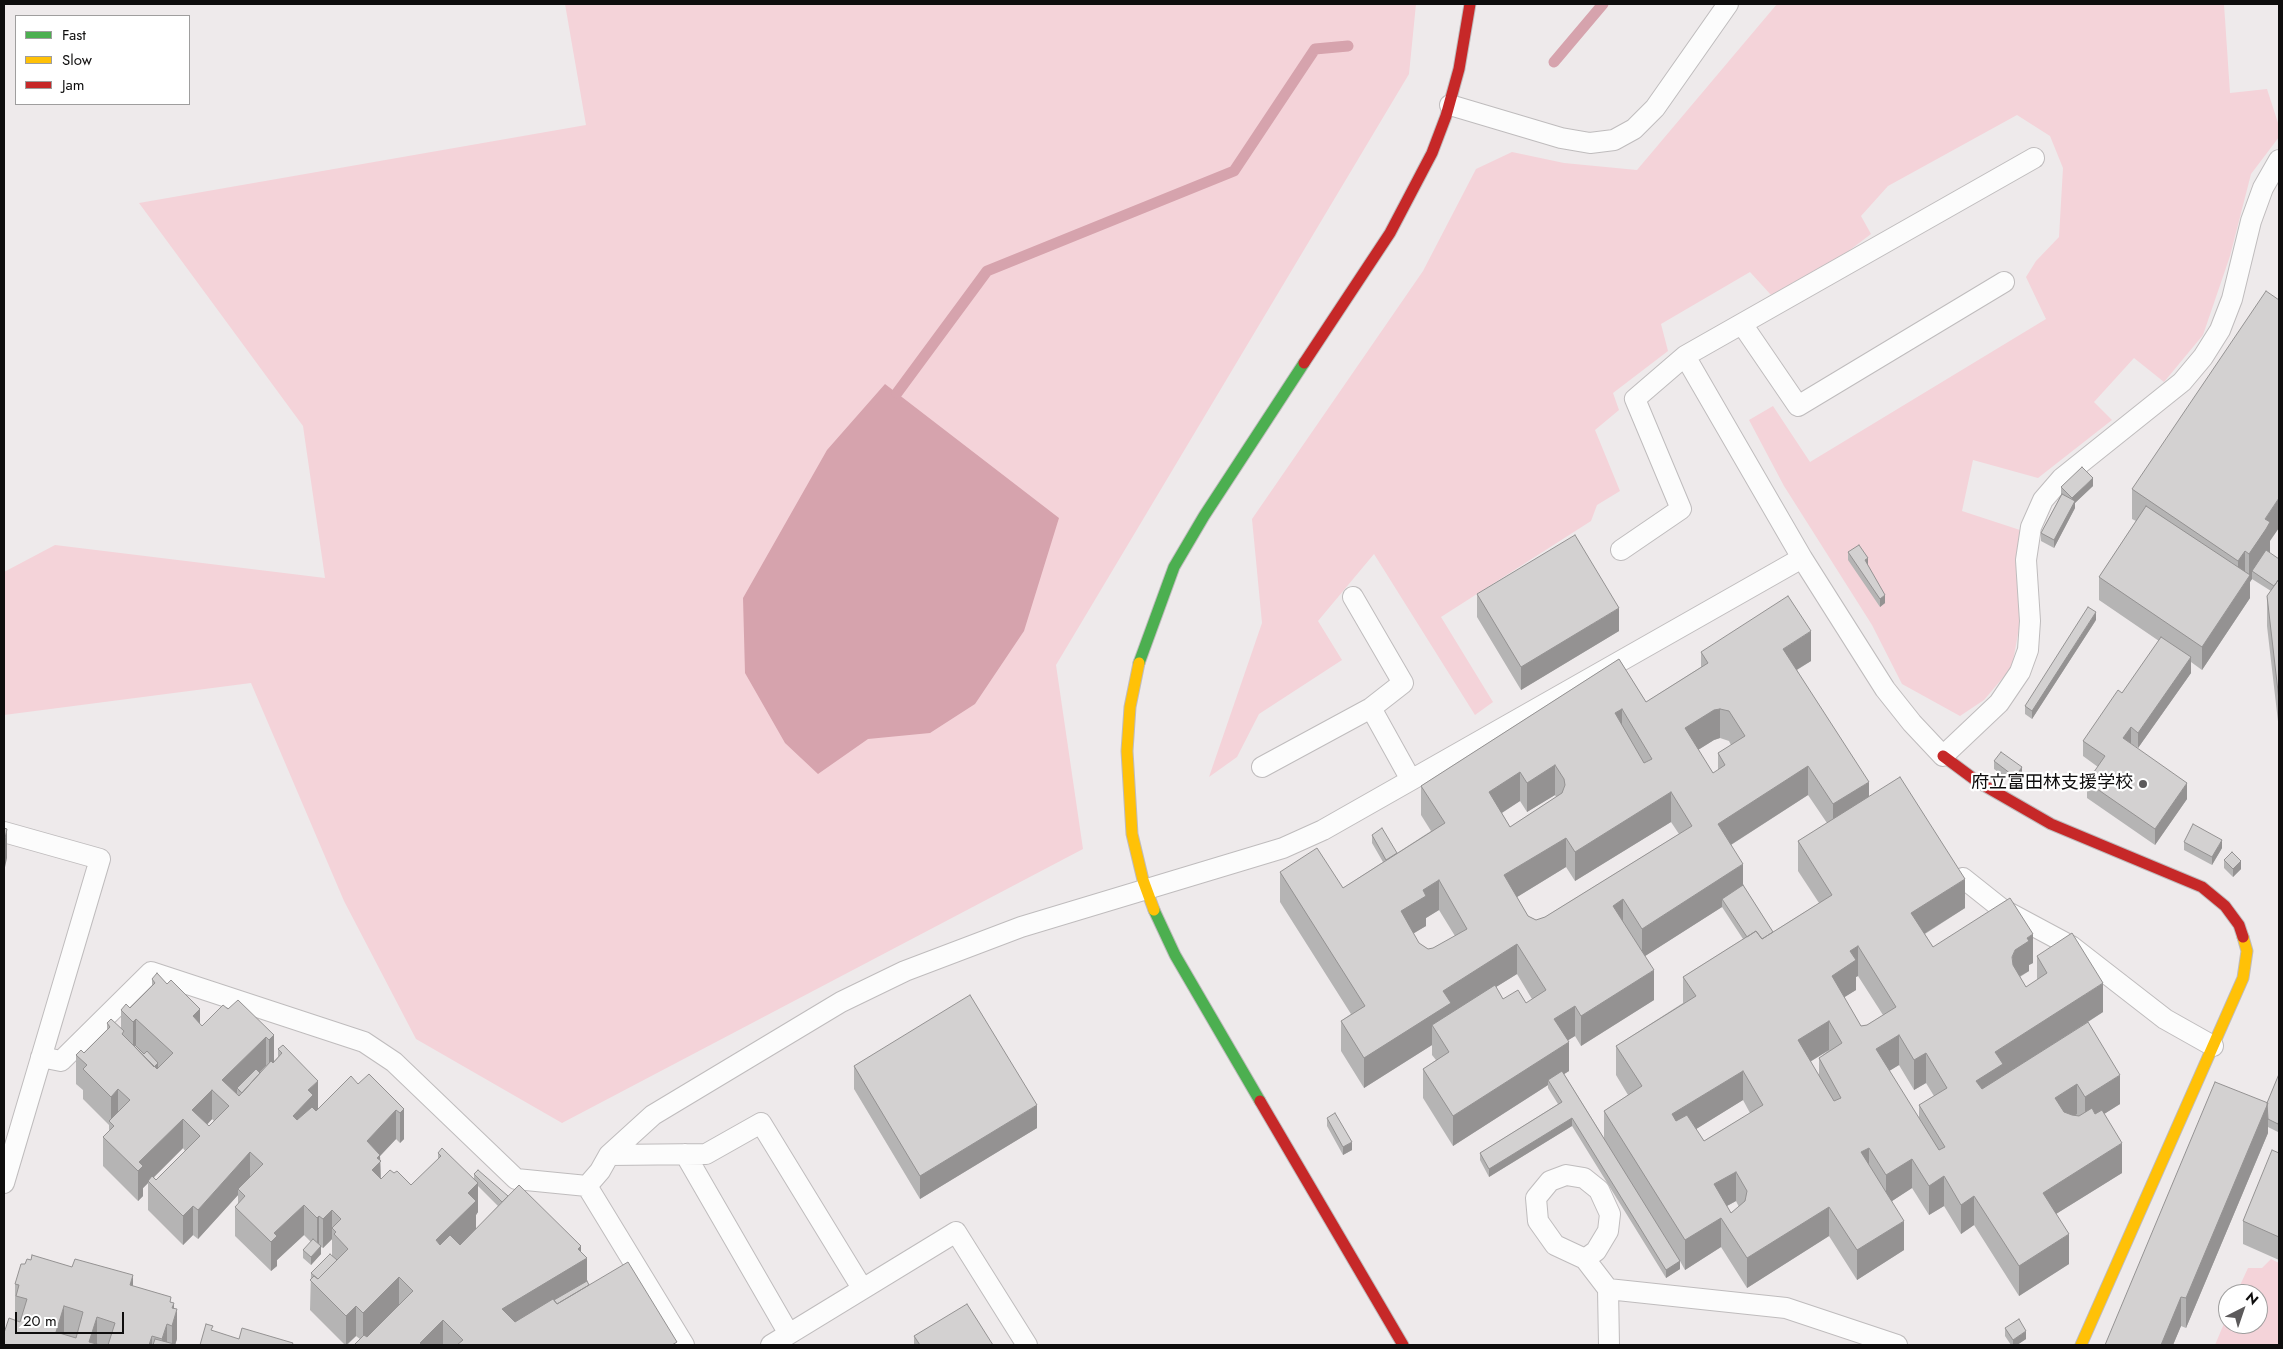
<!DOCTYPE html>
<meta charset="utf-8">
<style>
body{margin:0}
#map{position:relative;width:2283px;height:1349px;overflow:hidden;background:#eeeaeb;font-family:Jost,sans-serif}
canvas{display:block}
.frame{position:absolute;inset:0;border:5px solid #0e0d0d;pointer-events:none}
.legend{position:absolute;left:15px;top:15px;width:175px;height:90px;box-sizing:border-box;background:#fff;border:1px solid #9f9e9e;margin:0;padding:6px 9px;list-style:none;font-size:15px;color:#0e0d0d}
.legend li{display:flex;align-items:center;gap:10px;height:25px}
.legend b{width:25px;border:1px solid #9f9e9e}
.north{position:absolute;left:2218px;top:1284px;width:50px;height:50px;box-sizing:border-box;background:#fff;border:1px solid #9f9e9e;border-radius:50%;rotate:41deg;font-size:14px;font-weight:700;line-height:20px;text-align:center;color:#0e0d0d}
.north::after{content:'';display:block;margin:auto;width:18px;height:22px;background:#5c5a5b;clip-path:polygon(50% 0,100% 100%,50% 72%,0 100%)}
.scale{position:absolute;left:15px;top:1312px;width:109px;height:22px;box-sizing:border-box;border:2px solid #0e0d0d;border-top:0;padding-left:6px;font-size:15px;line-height:18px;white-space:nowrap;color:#0e0d0d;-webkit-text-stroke:4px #fff;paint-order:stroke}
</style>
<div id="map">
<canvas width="2283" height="1349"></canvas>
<div class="frame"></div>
<ul class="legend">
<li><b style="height:6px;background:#4caf50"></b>Fast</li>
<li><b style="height:6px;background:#ffc107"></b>Slow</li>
<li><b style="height:6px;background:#c62828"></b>Jam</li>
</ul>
<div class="north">N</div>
<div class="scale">20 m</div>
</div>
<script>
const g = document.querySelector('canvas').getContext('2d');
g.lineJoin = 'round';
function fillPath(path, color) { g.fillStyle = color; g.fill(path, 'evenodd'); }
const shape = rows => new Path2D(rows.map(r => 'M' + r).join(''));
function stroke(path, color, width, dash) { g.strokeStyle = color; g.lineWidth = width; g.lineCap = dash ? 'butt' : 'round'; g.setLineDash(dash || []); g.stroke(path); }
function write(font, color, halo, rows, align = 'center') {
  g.font = font + ' Jost,"Noto Sans JP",sans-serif'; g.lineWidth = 4.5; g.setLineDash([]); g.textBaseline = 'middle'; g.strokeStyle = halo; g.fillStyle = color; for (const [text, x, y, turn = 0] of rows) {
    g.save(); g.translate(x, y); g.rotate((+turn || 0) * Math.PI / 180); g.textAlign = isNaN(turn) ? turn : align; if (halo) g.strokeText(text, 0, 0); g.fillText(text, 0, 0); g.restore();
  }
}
const green = shape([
 [565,4,1416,4,1409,74,1056,665,1083,849,562,1123,416,1039,344,901,251,683,4,715,4,572,55,545,325,578,303,426,139,203,586,125],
 [1777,4,2224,4,2230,93,2267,89,2279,126,2279,137,2251,174,2230,256,2203,335,2164,382,2134,358,2094,402,2112,420,2038,478,1973,460,1962,511,2020,530,2023,606,2012,667,1984,700,1960,716,1902,684,1872,625,1784,486,1749,420,1773,406,1810,462,2046,319,2026,277,2036,261,2059,237,2063,168,2050,136,2017,115,1888,186,1861,216,1871,234,1846,253,1771,295,1750,272,1661,324,1668,351,1613,393,1619,410,1595,430,1620,491,1597,505,1591,521,1441,617,1493,702,1475,715,1374,554,1318,621,1342,660,1259,714,1237,757,1209,777,1262,623,1252,519,1423,271,1476,169,1512,152,1564,163,1637,170],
 [2271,1259,2279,1263,2279,1345,2215,1345,2228,1314,2228,1324,2258,1324,2258,1294,2236,1294,2248,1268,2262,1268]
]);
const water = shape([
 [885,384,1059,518,1024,631,975,704,930,733,868,739,818,774,785,743,745,673,743,598,827,450]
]);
const stream = shape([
 [1554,62,1603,4],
 [897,393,987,271,1234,171,1315,49,1348,46]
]);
const lane = shape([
 [1450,105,1561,138,1590,143,1614,140,1634,129,1655,108,1728,4],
 [2034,158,1685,356,1802,558,1885,689,1912,723,1943,756,1999,703,2020,672,2028,650,2030,621,2026,560,2031,527,2043,500,2062,478,2182,382,2203,357,2220,330,2232,299,2251,221,2263,188,2279,160],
 [1742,324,1798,406,2004,282],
 [1621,550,1681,509,1635,399,1685,356],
 [1371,708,1411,780],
 [1262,767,1371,708,1403,683,1353,597],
 [4,832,100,859,4,1183],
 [1963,878,2002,909,2071,946,2165,1019,2213,1046],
 [41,1057,61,1061,151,972,364,1042,394,1062,516,1179,587,1186],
 [685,1154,789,1334],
 [609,1155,706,1154,761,1123,862,1288],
 [587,1186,600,1171,609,1155,653,1115,841,1002,905,971,1021,927,1283,848,1323,830,1802,558],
 [587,1186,684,1345],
 [1585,1259,1596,1251,1608,1231,1610,1214,1599,1190,1584,1178,1566,1175,1550,1181,1536,1198,1538,1221,1555,1245,1585,1259,1608,1289,1609,1345],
 [1608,1289,1786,1308,1897,1345],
 [771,1345,956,1232,1027,1345]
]);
const fast = shape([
 [1139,663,1174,567,1204,516,1304,363],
 [1154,910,1175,955,1260,1101]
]);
const slow = shape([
 [1139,663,1130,707,1127,751,1132,834,1143,880,1154,910],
 [2081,1345,2243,978,2247,951,2243,937]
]);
const jam = shape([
 [1304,363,1390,233,1432,153,1446,116,1459,69,1470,4],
 [1943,756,1978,782,2051,824,2202,887,2225,906,2239,925,2243,937],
 [1260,1101,1403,1345]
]);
const wall = shape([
 [2093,486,2075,503,2075,508,2054,548,2041,541,2041,533,2061,495,2061,487],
 [2132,489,2270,541,2270,553,2279,559,2279,730,2267,626,2267,596,2271,591,2252,579,2250,582,2250,598,2202,670,2191,662,2191,673,2138,748,2130,743,2187,799,2155,845,2087,798,2087,782,2098,767,2083,756,2083,741,2122,693,2159,641,2099,600,2099,577,2136,521,2132,519],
 [1848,552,1868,566,1885,603,1880,607,1848,560],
 [1477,594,1619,631,1521,690,1477,617],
 [2096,620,2032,719,2025,714,2025,706],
 [1701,652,1811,661,1797,670,1869,797,1965,908,1925,934,1933,947,2033,963,2029,965,2029,971,2020,977,2026,987,2037,980,2037,956,2103,1012,2088,1022,2120,1104,2104,1114,2122,1173,2056,1214,2069,1264,2019,1296,1974,1225,1961,1234,1944,1206,1929,1215,1912,1188,1892,1201,1904,1250,1857,1280,1829,1236,1747,1288,1721,1247,1685,1270,1680,1261,1680,1269,1666,1278,1572,1126,1489,1177,1480,1160,1480,1153,1558,1104,1548,1088,1548,1085,1453,1146,1423,1098,1423,1069,1436,1060,1432,1055,1432,1045,1364,1088,1341,1051,1341,1021,1351,1014,1280,902,1280,872,1343,888,1383,862,1372,843,1372,835,1397,853,1431,831,1421,815,1421,786,1619,659,1646,702,1701,667],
 [1720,738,1729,741,1731,745,1718,753,1718,770,1713,773,1698,750,1714,740],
 [1555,795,1556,797,1510,827,1502,813,1520,801,1527,812],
 [1808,795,1827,823,1798,841,1798,871,1819,903,1773,932,1743,885,1731,845],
 [1671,822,1679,834,1545,917,1536,920,1528,916,1517,897,1566,867,1575,881],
 [1722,907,1743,939,1683,977,1683,1003,1616,1046,1616,1075,1628,1095,1604,1111,1604,1138,1564,1074,1569,1071,1568,1040,1575,1036,1581,1046,1654,1000,1645,956],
 [1439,910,1455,936,1433,948,1428,949,1419,943,1413,933,1426,926,1426,918],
 [1517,974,1532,999,1526,1003,1503,999,1496,987],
 [1858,976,1883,1015,1867,1025,1861,1026,1844,997,1856,990,1856,977],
 [1829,1050,1819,1058,1819,1075,1810,1062],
 [1899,1065,1914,1090,1926,1083,1934,1096,1919,1105,1919,1118,1889,1071],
 [1743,1100,1750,1113,1704,1141,1696,1129],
 [1736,1201,1739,1207,1731,1213,1727,1206],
 [1994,761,2022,775,2015,785,1994,769],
 [2184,842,2222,848,2212,865,2184,850],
 [2224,860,2241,869,2233,877,2224,868],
 [152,979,202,1026,228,1009,274,1035,274,1061,278,1057,278,1049,283,1045,318,1109,358,1084,404,1109,404,1139,400,1143,396,1139,380,1156,381,1179,394,1173,411,1185,438,1159,438,1153,474,1179,474,1174,508,1196,581,1252,587,1281,589,1285,677,1345,354,1345,360,1339,356,1336,347,1345,345,1345,310,1310,311,1273,332,1255,332,1239,323,1248,321,1247,321,1254,311,1265,303,1258,303,1250,311,1242,304,1235,277,1260,277,1266,271,1271,235,1236,235,1207,238,1204,238,1195,198,1239,193,1235,183,1245,148,1210,148,1183,143,1188,143,1196,138,1201,103,1166,103,1137,109,1131,109,1125,83,1099,83,1090,76,1084,76,1055,84,1053,107,1030,107,1023,121,1028,121,1010,130,1008,152,986],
 [266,1066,266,1067,260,1073,260,1072],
 [212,1119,214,1121,209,1126,207,1125],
 [183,1148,185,1151,156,1180,154,1177],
 [478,1186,498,1206,476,1229,476,1215,478,1212],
 [854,1066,1037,1128,920,1199,854,1089],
 [2279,1074,2278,1132,2268,1127,2268,1133,2186,1328,2181,1326,2173,1345,2105,1345,2267,1103],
 [1327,1118,1352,1150,1343,1155,1327,1126],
 [2279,1153,2279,1260,2243,1244,2243,1221],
 [25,1264,133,1286,171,1302,174,1309,177,1339,175,1345,178,1345,4,1345,16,1320,16,1314,15,1313,15,1284],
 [2005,1328,2026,1339,2017,1345,2011,1345,2005,1336],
 [914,1336,993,1345,914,1345]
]);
const shadedWall = shape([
 [2093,478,2093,486,2075,503,2075,508,2054,548,2054,540,2072,506,2072,498],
 [2279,498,2279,528,2270,541,2270,552,2256,573,2252,571,2252,579,2250,582,2250,598,2202,670,2202,647,2249,577,2249,554,2265,519],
 [2245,551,2245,581,2238,590,2238,561],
 [1868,558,1868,566,1865,560],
 [1885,595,1885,603,1880,607,1880,599],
 [1619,608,1619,631,1521,690,1521,667],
 [2096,612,2096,620,2032,719,2032,711],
 [1811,631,1811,661,1783,678,1783,649],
 [2191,657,2191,673,2138,748,2138,733],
 [1622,709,1622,738,1615,713],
 [1720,709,1720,738,1714,740,1685,758,1685,728,1714,710],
 [2131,727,2131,743,2123,754,2123,738],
 [1555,765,1555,795,1527,812,1527,783],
 [1808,766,1808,795,1718,853,1718,824],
 [2022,767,2022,775,2015,785,2015,777],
 [1520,772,1520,801,1489,821,1489,792],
 [1869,782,1869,811,1833,834,1833,804],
 [2187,783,2187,799,2155,845,2155,829],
 [1671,792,1671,822,1575,881,1575,852],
 [7,829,7,858,4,872,4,843],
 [1566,838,1566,867,1504,905,1504,875],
 [2222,840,2222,848,2212,865,2212,857],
 [2241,861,2241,869,2233,877,2233,869],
 [1743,864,1743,893,1722,899,1722,907,1642,958,1642,929],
 [1965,879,1965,908,1911,942,1911,913],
 [1439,880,1439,910,1426,918,1426,926,1401,941,1401,911,1423,890],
 [1623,899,1623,929,1613,906],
 [2033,934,2033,963,2029,965,2029,971,2015,979,2012,957,2015,950,2027,938],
 [1517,944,1517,974,1451,1015,1432,1025,1432,1045,1364,1088,1364,1058,1443,991],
 [1858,946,1858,976,1856,977,1856,990,1832,1005,1832,976,1850,951],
 [1654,970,1654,1000,1581,1046,1581,1016],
 [2103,983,2103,1012,2003,1076,1976,1110,1976,1081,1995,1052],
 [1575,1006,1575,1036,1554,1049,1554,1019],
 [200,1009,200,1039,193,1016],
 [136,1019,136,1049,133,1052,133,1022],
 [1829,1021,1829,1050,1798,1069,1798,1040],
 [274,1035,274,1065,269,1070,269,1040],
 [1899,1035,1899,1065,1876,1079,1876,1049],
 [266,1037,266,1066,240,1092,237,1088,237,1095,222,1080],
 [1569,1042,1569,1071,1550,1083,1548,1080,1548,1085,1453,1146,1453,1116],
 [1926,1053,1926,1083,1914,1090,1914,1060],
 [158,1063,158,1071,144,1077],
 [1743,1071,1743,1100,1672,1144,1672,1114],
 [2120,1075,2120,1104,2085,1126,2085,1097],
 [318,1081,318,1110,293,1145,293,1116,308,1090],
 [2077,1084,2077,1114,2055,1127,2055,1098],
 [118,1089,118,1119,111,1123,111,1097],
 [212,1090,212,1119,198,1134,192,1110],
 [2268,1103,2268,1133,2186,1328,2186,1298],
 [1037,1105,1037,1128,920,1199,920,1176],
 [404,1109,404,1139,400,1143,400,1113],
 [396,1110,396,1139,380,1156,381,1190,372,1200,367,1141],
 [1572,1118,1572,1126,1489,1177,1489,1169],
 [183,1119,183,1148,149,1182,148,1181,148,1183,143,1188,143,1196,138,1201,138,1171,139,1162],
 [2279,1120,2279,1128,2278,1132,2278,1124],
 [1352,1142,1352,1150,1343,1155,1343,1147],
 [2122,1143,2122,1173,2043,1222,2043,1193],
 [1869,1148,1869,1177,1861,1152],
 [250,1152,250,1182,238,1189,238,1195,198,1239,198,1210],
 [1912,1159,1912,1188,1886,1205,1886,1175],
 [1736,1172,1736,1201,1714,1213,1714,1184],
 [1944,1176,1944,1206,1929,1215,1929,1186],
 [478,1183,478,1212,476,1215,476,1230,436,1270,436,1240,468,1193],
 [1974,1196,1974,1225,1961,1234,1961,1205],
 [304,1205,304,1235,277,1260,277,1266,271,1271,271,1242,274,1233],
 [193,1206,193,1235,183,1245,183,1216],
 [1829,1207,1829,1236,1747,1288,1747,1258],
 [332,1210,332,1239,323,1248,323,1219],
 [319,1216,319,1245,317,1247,317,1218],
 [1721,1218,1721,1247,1685,1270,1685,1240],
 [1904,1221,1904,1250,1857,1280,1857,1250],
 [2069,1234,2069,1264,2019,1296,2019,1266],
 [321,1246,321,1254,311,1265,311,1257],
 [581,1246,581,1261,587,1258,587,1287,502,1338,502,1309,578,1249],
 [1680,1261,1680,1269,1666,1278,1666,1270],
 [133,1275,133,1305,130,1285],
 [399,1277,399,1306,363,1343,363,1313],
 [2181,1297,2181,1326,2173,1345,2161,1345],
 [174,1303,174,1319,177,1309,177,1339,175,1345,172,1345,172,1308],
 [64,1306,64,1336,56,1332],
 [356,1306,356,1336,346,1345,346,1316],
 [97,1317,97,1345,89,1342],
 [443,1320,443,1345,420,1345,420,1343],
 [167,1324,167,1345,162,1345,162,1339],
 [2026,1331,2026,1339,2017,1345,2013,1345,2013,1340],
 [152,1336,152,1345,149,1345]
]);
const building = shape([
 [2266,291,2279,300,2279,498,2265,519,2270,522,2266,529,2249,554,2245,551,2238,561,2132,489,2266,291],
 [2082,467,2093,478,2072,498,2061,487,2082,467],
 [2062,494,2075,501,2054,540,2041,533,2062,494],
 [2146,506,2250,575,2202,647,2099,577,2146,506],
 [1575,535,1619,608,1521,667,1477,594,1575,535],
 [1859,545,1868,558,1865,560,1885,595,1880,599,1848,552,1859,545],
 [2266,550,2279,559,2279,579,2274,586,2252,571,2266,550],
 [2279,579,2279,700,2267,596,2279,579],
 [1788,596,1811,631,1783,649,1869,782,1833,804,1808,766,1718,824,1743,864,1642,929,1623,899,1613,906,1654,970,1581,1016,1575,1006,1554,1019,1569,1042,1453,1116,1423,1069,1449,1052,1432,1025,1495,985,1503,999,1518,990,1526,1003,1546,990,1517,944,1443,991,1451,1003,1364,1058,1341,1021,1365,1006,1280,872,1317,848,1343,888,1445,823,1421,786,1619,659,1646,702,1708,663,1701,652,1788,596],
 [1622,709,1652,759,1644,763,1615,713,1622,709],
 [1720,709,1729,711,1745,736,1718,753,1725,765,1713,773,1685,728,1714,710,1720,709],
 [1555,765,1564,779,1565,785,1562,793,1510,827,1489,792,1520,772,1527,783,1555,765],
 [1671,792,1692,826,1545,917,1536,920,1528,916,1504,875,1566,838,1575,852,1671,792],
 [1439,880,1467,929,1433,948,1428,949,1419,943,1401,911,1426,896,1423,890,1439,880],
 [2088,607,2096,612,2032,711,2025,706,2088,607],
 [2161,637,2191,657,2138,733,2131,727,2123,738,2187,783,2155,829,2087,782,2105,756,2083,741,2118,690,2122,693,2161,637],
 [2001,752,2022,767,2015,777,1994,761,2001,752],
 [1900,777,1965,879,1911,913,1933,947,2010,898,2033,934,2027,938,2029,941,2015,950,2012,957,2013,965,2026,987,2047,973,2037,956,2072,933,2103,983,1995,1052,2003,1064,1976,1081,1982,1089,2088,1022,2120,1075,2085,1097,2077,1084,2055,1098,2064,1112,2072,1115,2079,1116,2092,1108,2095,1114,2102,1110,2122,1143,2043,1193,2069,1234,2019,1266,1974,1196,1961,1205,1944,1176,1929,1186,1912,1159,1886,1175,1869,1148,1861,1152,1904,1221,1857,1250,1829,1207,1747,1258,1721,1218,1685,1240,1604,1111,1642,1086,1616,1046,1696,996,1683,977,1756,931,1762,939,1832,895,1798,841,1900,777],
 [1858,946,1896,1007,1867,1025,1861,1026,1832,976,1856,960,1850,951,1858,946],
 [1829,1021,1842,1043,1819,1058,1841,1098,1834,1101,1798,1040,1829,1021],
 [1899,1035,1914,1060,1926,1053,1947,1088,1919,1105,1945,1147,1939,1150,1876,1049,1899,1035],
 [1743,1071,1763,1105,1704,1141,1687,1115,1676,1121,1672,1114,1743,1071],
 [1736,1172,1747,1191,1745,1201,1731,1213,1714,1184,1736,1172],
 [2193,824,2222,840,2212,857,2184,842,2193,824],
 [4,828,7,829,4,843,4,828],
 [1382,828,1397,853,1386,860,1372,835,1382,828],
 [2232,852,2241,861,2233,869,2224,860,2232,852],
 [1743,885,1773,932,1762,939,1756,931,1747,937,1722,899,1743,885],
 [157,973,167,984,171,980,200,1009,193,1016,202,1026,223,1005,228,1009,238,1000,274,1035,269,1040,266,1037,222,1080,239,1096,271,1061,273,1063,282,1053,278,1049,283,1045,318,1081,308,1090,313,1095,293,1116,297,1120,312,1107,316,1111,351,1076,358,1084,369,1074,404,1109,400,1113,396,1110,367,1141,380,1155,377,1158,381,1161,372,1170,381,1179,390,1170,394,1173,397,1171,411,1185,441,1156,438,1153,442,1148,478,1183,468,1193,476,1201,436,1240,440,1245,450,1235,460,1245,519,1185,581,1246,578,1249,587,1258,502,1309,515,1322,553,1299,557,1304,628,1262,677,1342,672,1345,457,1345,463,1340,443,1320,420,1343,422,1345,354,1345,364,1335,367,1337,413,1291,399,1277,363,1313,356,1306,346,1316,310,1280,314,1276,318,1279,348,1249,334,1234,336,1232,332,1228,341,1219,332,1210,323,1219,319,1216,317,1218,304,1205,274,1233,277,1236,271,1242,235,1207,245,1196,238,1189,263,1164,250,1152,198,1210,193,1206,183,1216,148,1181,152,1176,156,1180,200,1136,183,1119,139,1162,143,1166,138,1171,103,1137,114,1126,109,1121,130,1100,118,1089,111,1097,83,1069,87,1065,76,1055,81,1050,84,1053,110,1027,107,1023,111,1019,124,1031,122,1034,157,1069,173,1053,136,1019,133,1022,121,1010,126,1004,130,1008,155,983,152,979,157,973],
 [212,1090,229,1106,209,1126,192,1110,212,1090],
 [970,995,1037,1105,920,1176,854,1066,970,995],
 [135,1045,144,1054,147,1051,158,1063,154,1067,134,1046,135,1045],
 [256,1069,260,1073,242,1093,237,1088,256,1069],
 [1562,1071,1680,1261,1666,1270,1572,1118,1489,1169,1480,1153,1562,1102,1548,1080,1562,1071],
 [2279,1074,2279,1120,2278,1124,2268,1119,2267,1103,2279,1074],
 [2215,1082,2268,1103,2186,1298,2181,1297,2161,1345,2105,1345,2215,1082],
 [1335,1113,1352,1142,1343,1147,1327,1118,1335,1113],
 [2272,1150,2279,1153,2279,1237,2243,1221,2272,1150],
 [478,1170,508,1196,502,1202,474,1174,478,1170],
 [313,1239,321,1246,311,1257,303,1250,313,1239],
 [330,1254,337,1260,318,1279,311,1273,330,1254],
 [32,1255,72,1267,75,1259,133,1275,130,1285,171,1297,170,1302,174,1303,172,1308,177,1309,172,1326,167,1324,162,1339,152,1336,149,1345,108,1345,115,1323,97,1317,89,1342,100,1345,4,1345,4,1333,9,1318,20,1322,27,1299,16,1296,19,1285,15,1284,21,1264,25,1264,27,1259,31,1260,32,1255],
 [64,1306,83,1312,76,1338,56,1332,64,1306],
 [587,1281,589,1285,557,1304,554,1300,587,1281],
 [967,1304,993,1345,920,1345,914,1336,967,1304],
 [2019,1319,2026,1331,2013,1340,2005,1328,2019,1319],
 [206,1324,213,1326,211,1330,239,1339,242,1328,293,1343,292,1345,200,1345,206,1324],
 [155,1339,178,1345,153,1345,155,1339]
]);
const markers = [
 [2143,784,5,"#5c5a5b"]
];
const poiNames = [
 ["府立富田林支援学校",2133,784]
];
fillPath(green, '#f4d3d9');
fillPath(water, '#d6a3ad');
stroke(stream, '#d6a3ad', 11);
stroke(lane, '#bfbcbd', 22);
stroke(fast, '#bfbcbd', 13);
stroke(slow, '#bfbcbd', 13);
stroke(jam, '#bfbcbd', 13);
stroke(lane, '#fcfcfc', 20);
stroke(fast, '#4caf50', 11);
stroke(slow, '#ffc107', 11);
stroke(jam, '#c62828', 11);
fillPath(wall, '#b5b4b4');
fillPath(shadedWall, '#949292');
fillPath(building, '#d3d1d1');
stroke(building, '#949292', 1);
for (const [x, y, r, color] of markers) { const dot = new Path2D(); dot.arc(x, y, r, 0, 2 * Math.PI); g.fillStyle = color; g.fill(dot); stroke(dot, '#fff', 2); }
write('18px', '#0e0d0d', '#fff', poiNames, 'right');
</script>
